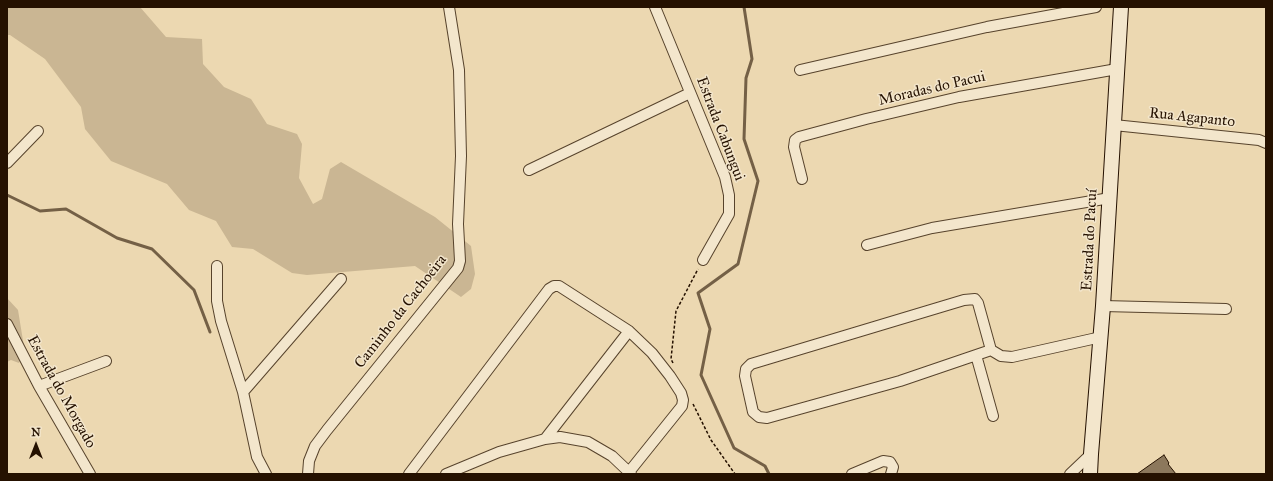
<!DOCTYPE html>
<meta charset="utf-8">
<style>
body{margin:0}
#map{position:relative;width:1273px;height:481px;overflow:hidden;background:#ecd8b1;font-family:"IM FELL Great Primer",serif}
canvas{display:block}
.frame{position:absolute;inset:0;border:8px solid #251100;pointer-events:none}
.north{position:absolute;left:16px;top:425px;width:40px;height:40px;-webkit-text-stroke:3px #f3e6cc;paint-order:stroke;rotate:0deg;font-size:11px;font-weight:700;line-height:16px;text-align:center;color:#251100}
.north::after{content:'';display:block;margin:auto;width:14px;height:18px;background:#251100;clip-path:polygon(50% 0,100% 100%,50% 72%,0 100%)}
</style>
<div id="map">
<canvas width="1273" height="481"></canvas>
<div class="frame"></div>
<div class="north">N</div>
</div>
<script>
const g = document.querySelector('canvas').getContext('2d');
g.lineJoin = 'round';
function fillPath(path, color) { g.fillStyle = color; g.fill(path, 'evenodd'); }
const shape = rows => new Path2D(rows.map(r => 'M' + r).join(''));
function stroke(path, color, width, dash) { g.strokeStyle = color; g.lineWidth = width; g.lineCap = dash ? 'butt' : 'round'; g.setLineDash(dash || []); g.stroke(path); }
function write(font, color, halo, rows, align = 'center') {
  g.font = font + ' "IM FELL Great Primer",serif'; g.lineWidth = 3; g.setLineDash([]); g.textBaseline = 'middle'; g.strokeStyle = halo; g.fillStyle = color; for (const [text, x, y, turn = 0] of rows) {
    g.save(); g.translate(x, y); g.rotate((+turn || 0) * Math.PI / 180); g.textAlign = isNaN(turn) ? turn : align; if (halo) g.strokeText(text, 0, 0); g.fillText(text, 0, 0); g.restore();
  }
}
const green = shape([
 [7,7,140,7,166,37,202,39,203,64,224,87,251,99,267,124,297,134,302,144,299,178,313,204,322,199,330,169,341,162,435,217,471,246,475,274,471,289,461,297,415,266,307,275,292,273,253,249,232,247,216,221,189,210,167,184,111,161,85,129,81,107,45,59,10,35,7,35],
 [7,298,18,310,25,353,19,363,11,360,7,362]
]);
const stream = shape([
 [744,7,752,59,746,78,744,139,758,181,738,264,698,293,710,329,701,375,734,448,765,466,769,474],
 [7,195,40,211,66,209,117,238,152,249,194,290,210,332]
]);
const building = shape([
 [1164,455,1169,463,1168,464,1176,474,1137,474,1164,455]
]);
const path = shape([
 [673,363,671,359,676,311,698,269],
 [693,404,711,440,735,474]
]);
const street = shape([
 [655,7,725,177,729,195,729,214,703,260],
 [800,70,987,27,1096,7],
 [1114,125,1259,140,1266,143],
 [7,163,38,131],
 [529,170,690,93],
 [802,179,794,147,795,140,799,137,866,119,959,97,1117,69],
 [867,245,932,228,1110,198],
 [217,266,217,301,221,321,243,392,257,457,266,474],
 [1103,306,1226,309],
 [7,324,39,386,90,474],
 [991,350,900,381,767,418,759,417,753,412,745,376,746,369,751,364,964,300,975,299,978,303,991,350,1001,356,1012,357,1101,337],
 [976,355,993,416],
 [39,386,106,361],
 [243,392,341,279],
 [545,439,629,331],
 [308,474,309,461,315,446,327,430,458,268,460,261,458,224,461,156,459,70,449,7],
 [409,474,549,289,554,286,559,286,629,331,652,353,670,376,681,393,683,400,682,406,629,472],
 [446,474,499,452,545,439,560,437,588,442,612,456,631,474],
 [852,474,883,461,890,462,893,467,891,474],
 [1070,474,1091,454]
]);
const secondary = shape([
 [1090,474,1091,454,1103,306,1121,7]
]);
const streetNames = [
 ["Moradas do Pacui",932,89,-13],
 ["Rua Agapanto",1192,118,6],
 ["Estrada Cabungui",720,129,69],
 ["Estrada do Pacuí",1090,240,-87],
 ["Caminho da Cachoeira",401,312,-52],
 ["Estrada do Morgado",61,392,61]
];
fillPath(green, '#cab693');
stroke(stream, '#746046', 3);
fillPath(building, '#8c785c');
stroke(building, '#251100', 1);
stroke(street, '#57432c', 12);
stroke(secondary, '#251100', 16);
stroke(path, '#251100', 1.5, [3, 2]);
stroke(street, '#f3e6cc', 10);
stroke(secondary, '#f3e6cc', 14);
write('15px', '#251100', '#f3e6cc', streetNames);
</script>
